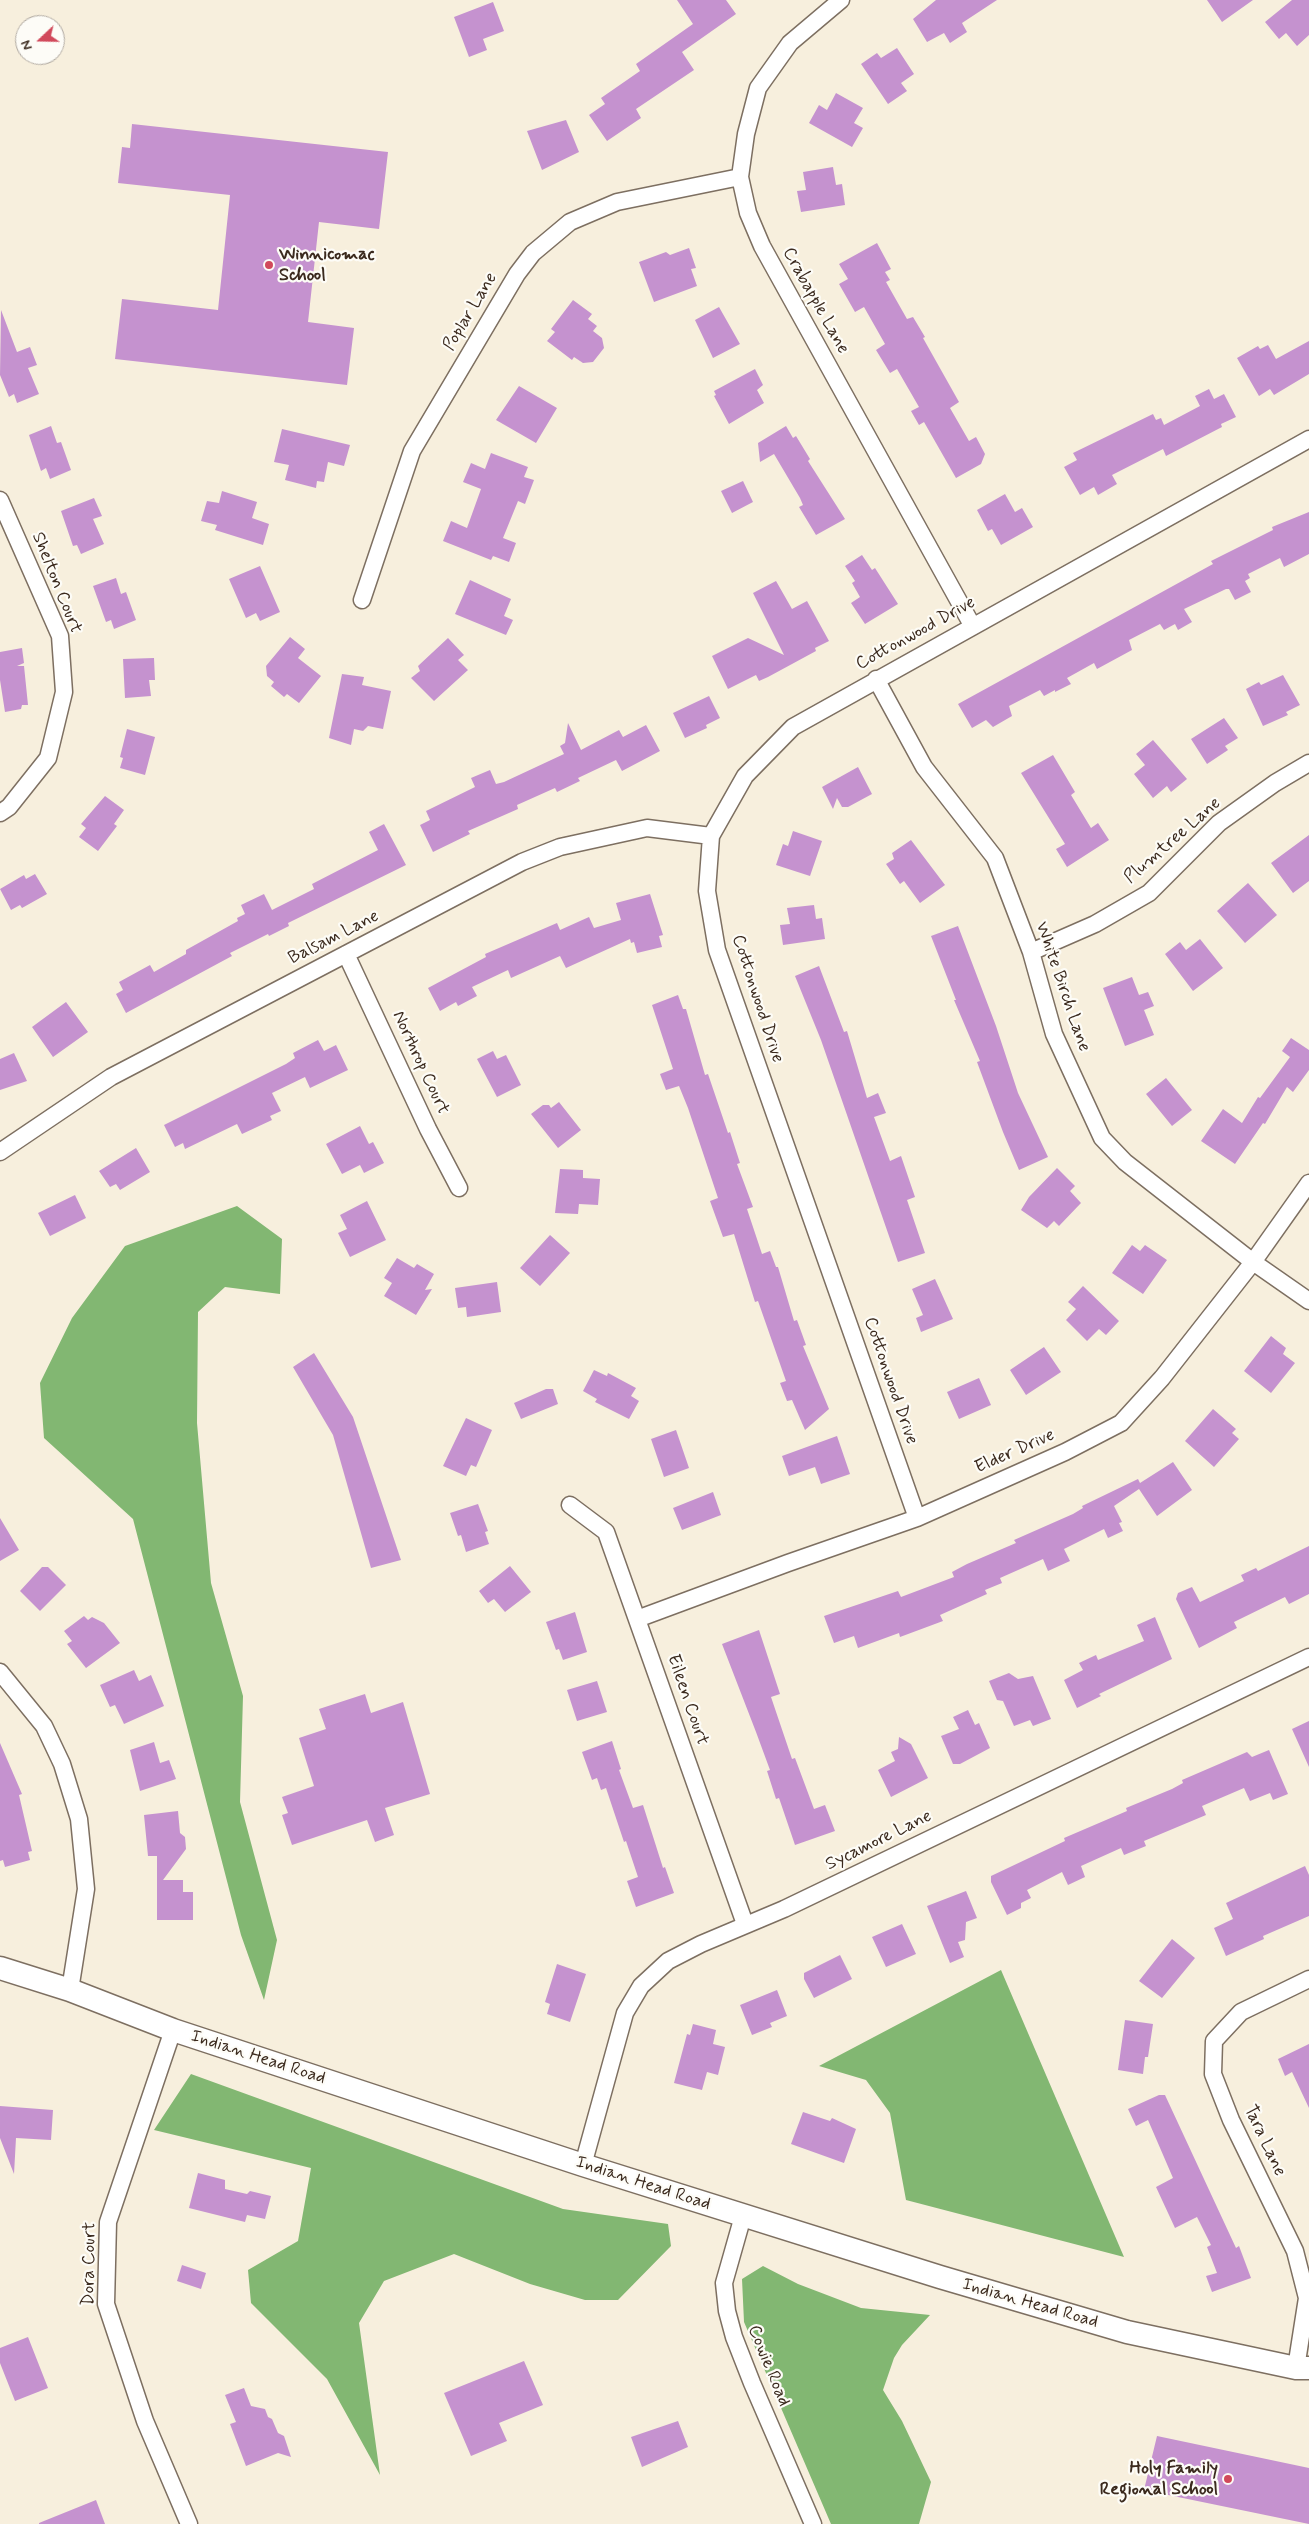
<!DOCTYPE html>
<style>
body{margin:0}
#map{position:relative;width:1309px;height:2524px;overflow:hidden;background:#f7efdd;font-family:Mynerve,sans-serif}
canvas{display:block}
.north{position:absolute;left:15px;top:15px;width:50px;height:50px;box-sizing:border-box;background:#fdfcf7;border:1px solid #afa8a0;border-radius:50%;rotate:249deg;font-size:14px;font-weight:700;line-height:20px;text-align:center;color:#3b2a1e}
.north::after{content:'';display:block;margin:auto;width:18px;height:22px;background:#d1495b;clip-path:polygon(50% 0,100% 100%,50% 72%,0 100%)}
</style>
<div id="map">
<canvas width="1309" height="2524"></canvas>
<div class="north">N</div>
</div>
<script>
const g = document.querySelector('canvas').getContext('2d');
g.lineJoin = 'round';
function fillPath(path, color) { g.fillStyle = color; g.fill(path, 'evenodd'); }
const shape = rows => new Path2D(rows.map(r => 'M' + r).join(''));
function stroke(path, color, width, dash) { g.strokeStyle = color; g.lineWidth = width; g.lineCap = dash ? 'butt' : 'round'; g.setLineDash(dash || []); g.stroke(path); }
function write(font, color, halo, rows, align = 'center') {
  g.font = font + ' Mynerve,sans-serif'; g.lineWidth = 4.5; g.setLineDash([]); g.textBaseline = 'middle'; g.strokeStyle = halo; g.fillStyle = color; for (const [text, x, y, turn = 0] of rows) {
    g.save(); g.translate(x, y); g.rotate((+turn || 0) * Math.PI / 180); g.textAlign = isNaN(turn) ? turn : align; if (halo) g.strokeText(text, 0, 0); g.fillText(text, 0, 0); g.restore();
  }
}
const forest = shape([
 [237,1206,282,1239,280,1294,225,1287,198,1312,197,1423,211,1583,243,1696,240,1802,277,1940,264,2000,241,1935,133,1519,44,1438,40,1383,72,1318,125,1246],
 [1001,1970,1124,2257,906,2200,890,2113,866,2080,819,2066],
 [191,2074,563,2209,668,2224,671,2246,618,2300,585,2300,530,2284,454,2254,384,2281,359,2323,380,2475,327,2379,251,2303,248,2270,298,2241,311,2168,154,2130],
 [763,2266,798,2284,861,2308,930,2315,902,2345,894,2358,883,2390,902,2421,931,2482,919,2524,831,2524,744,2322,742,2279]
]);
const building = shape([
 [677,0,726,0,736,14,682,52,694,70,636,109,641,118,607,141,589,115,605,104,601,98,640,71,636,64,693,24],
 [936,0,997,0,962,23,967,32,950,43,944,33,927,42,913,19],
 [1207,0,1253,0,1222,22],
 [1292,0,1309,0,1309,35,1297,46,1286,33,1279,39,1265,22],
 [493,2,504,31,483,39,487,50,469,57,454,17],
 [897,48,914,74,901,83,907,91,888,104,861,64,877,53,881,58],
 [836,93,863,108,854,123,863,128,852,147,809,123,819,105,827,110],
 [566,120,579,152,542,170,527,131],
 [132,124,388,152,379,229,319,222,308,322,354,328,347,385,115,359,122,299,218,310,230,195,118,183,122,147,130,148],
 [833,167,836,185,842,184,845,205,801,212,797,191,806,190,803,172],
 [877,243,891,269,885,272,890,280,886,282,907,319,913,317,925,337,923,338,959,402,950,408,969,441,976,437,985,454,981,464,956,478,924,422,919,425,911,411,919,407,897,369,890,373,876,350,885,344,864,307,855,312,839,284,848,279,839,264],
 [689,248,696,268,691,269,697,286,654,302,639,262,666,252,670,255],
 [573,300,592,314,588,319,597,326,593,331,602,338,604,348,593,362,583,363,574,357,572,360,547,341,555,332,551,329],
 [719,307,740,344,713,358,695,320],
 [1,310,17,352,30,347,37,365,28,368,39,394,17,403,14,394,9,397,0,375],
 [1309,341,1309,374,1274,395,1270,389,1259,396,1237,358,1258,346,1260,349,1268,345,1276,359],
 [755,369,763,385,757,390,764,403,729,424,714,396,716,395,714,391],
 [519,386,557,408,536,443,496,420],
 [1209,389,1214,399,1224,394,1236,417,1221,424,1222,427,1166,456,1163,449,1112,475,1117,484,1098,495,1094,487,1080,495,1064,467,1077,460,1073,453,1153,414,1156,420,1161,418,1164,425,1200,406,1195,396],
 [51,426,57,443,61,442,71,470,50,479,46,468,41,471,29,435],
 [786,426,793,438,796,436,810,459,808,461,845,519,816,535,799,507,803,505,800,498,774,454,760,462,758,443],
 [282,429,350,445,344,466,328,462,324,482,317,481,316,488,285,480,289,465,274,462],
 [491,453,528,467,524,477,534,480,525,504,518,501,503,538,516,543,509,562,493,556,491,560,443,541,451,521,467,528,481,489,463,482,471,463,485,469],
 [743,481,753,502,732,513,721,491],
 [222,491,257,502,252,518,269,524,263,545,215,530,217,525,201,521,207,501,219,503],
 [1005,494,1015,512,1022,508,1033,527,1001,545,992,529,988,531,977,510],
 [94,498,102,516,93,519,104,544,81,554,77,545,73,546,61,511],
 [1309,512,1309,554,1284,567,1280,558,1248,574,1250,578,1245,581,1251,592,1235,600,1229,589,1226,589,1184,609,1192,622,1178,630,1175,624,1164,630,1160,624,1129,640,1132,650,1097,669,1094,663,1067,678,1071,684,1055,692,1055,690,1044,696,1040,690,1009,706,1012,716,993,727,986,720,972,728,958,704,1213,564,1211,561,1273,530,1272,527],
 [862,555,872,570,875,568,898,604,865,624,851,603,860,597,852,583,855,581,845,566],
 [260,566,280,612,260,621,256,613,246,618,229,579],
 [116,578,121,594,126,592,136,620,114,629,111,620,106,622,93,586],
 [470,580,511,599,504,616,513,620,506,635,455,614],
 [776,581,792,609,807,601,829,641,815,648,816,651,768,677,759,681,756,675,728,689,712,656,748,638,784,655,753,593],
 [290,637,305,649,298,658,321,676,299,703,287,694,284,697,271,686,274,682,267,676,266,666],
 [448,638,464,655,458,660,468,670,434,701,411,678,420,671,418,666],
 [22,648,24,663,17,666,24,666,28,705,22,705,21,709,5,712,0,680,0,652],
 [154,658,155,680,149,680,151,696,125,698,123,659],
 [342,674,364,677,362,685,391,691,383,729,368,726,363,731,354,729,351,745,329,738],
 [1283,675,1300,705,1286,712,1288,715,1263,726,1246,689,1259,682,1261,685],
 [709,696,720,718,706,725,707,728,685,738,673,713],
 [1224,718,1238,738,1225,746,1228,750,1207,764,1191,739],
 [568,723,581,750,619,730,623,737,646,725,660,751,622,771,616,760,578,778,580,781,557,792,555,788,517,805,518,809,468,831,470,834,433,852,420,825,430,820,426,811,475,787,471,778,490,770,496,784,504,782,564,754,560,746,565,743],
 [127,729,155,737,145,775,120,768,123,758,120,757],
 [1153,740,1187,779,1171,792,1167,786,1153,798,1134,774,1145,765,1136,754],
 [1053,755,1075,792,1071,795,1091,828,1098,823,1109,840,1067,867,1056,849,1065,844,1021,773],
 [858,767,872,794,848,807,842,807,837,798,833,809,822,787],
 [105,796,124,810,114,824,117,826,98,851,79,837,86,828,81,824],
 [384,824,406,865,288,923,289,926,269,936,268,934,230,953,232,956,126,1013,116,994,123,990,119,982,150,965,154,972,186,954,186,950,238,921,237,918,245,914,241,905,264,894,272,910,314,889,312,884,378,850,369,832],
 [793,831,822,841,810,876,776,865,783,844,788,846],
 [1309,835,1309,881,1293,893,1271,863],
 [911,840,945,885,920,903,904,881,900,884,886,864,894,859,892,853],
 [35,874,47,894,22,908,20,905,11,910,0,889,24,875,26,879],
 [1248,883,1277,915,1245,943,1217,911],
 [650,894,663,935,659,936,662,947,637,953,634,942,631,943,630,939,566,968,560,956,511,978,508,970,472,987,477,996,458,1006,456,1002,440,1011,428,988,486,957,485,954,557,923,560,930,589,917,594,928,621,920,616,903],
 [814,905,816,919,822,918,825,939,783,945,780,925,790,924,787,908],
 [958,926,996,1026,1018,1093,1048,1157,1019,1170,1003,1132,977,1062,980,1061,954,1000,956,1000,931,936],
 [1200,939,1223,968,1193,991,1165,954,1180,942,1186,950],
 [819,966,844,1032,847,1031,867,1098,878,1093,886,1113,874,1117,890,1161,901,1156,915,1197,907,1200,925,1253,898,1262,821,1040,795,976],
 [1132,977,1139,995,1148,992,1154,1006,1144,1010,1154,1035,1125,1046,1103,988],
 [678,995,683,1009,686,1009,705,1075,708,1074,728,1133,730,1132,740,1163,737,1164,753,1207,747,1209,762,1254,770,1251,776,1267,778,1267,794,1321,797,1320,806,1345,803,1346,829,1409,805,1430,792,1400,787,1401,780,1383,786,1381,758,1301,755,1302,734,1234,723,1237,710,1201,718,1198,688,1108,679,1086,666,1090,660,1074,673,1069,652,1005],
 [66,1002,88,1032,53,1057,32,1027],
 [1291,1038,1309,1050,1309,1070,1293,1092,1287,1087,1265,1124,1263,1123,1235,1164,1201,1141,1223,1109,1242,1123,1258,1097,1260,1098,1290,1057,1282,1051],
 [318,1040,324,1051,336,1045,348,1070,310,1088,305,1077,272,1093,281,1111,270,1116,272,1120,242,1134,237,1124,185,1149,183,1143,175,1147,164,1125,286,1064,295,1058,293,1053],
 [493,1051,497,1059,506,1055,521,1085,497,1097,477,1059],
 [14,1053,27,1081,0,1090,0,1059],
 [1166,1078,1192,1110,1172,1126,1146,1094],
 [559,1102,581,1130,558,1148,531,1114,543,1105,549,1105,551,1108],
 [360,1126,369,1144,373,1142,384,1163,364,1173,360,1165,342,1174,326,1144],
 [136,1148,150,1172,120,1190,116,1184,110,1187,99,1171],
 [1057,1168,1075,1186,1070,1191,1081,1203,1059,1226,1054,1221,1047,1228,1021,1210,1029,1197],
 [560,1169,583,1170,583,1178,600,1179,598,1205,579,1204,578,1214,555,1213],
 [75,1195,86,1218,50,1236,38,1213],
 [367,1201,386,1240,350,1257,338,1233,347,1229,340,1215],
 [550,1235,570,1253,540,1286,520,1268],
 [1132,1245,1140,1251,1145,1245,1167,1260,1143,1294,1112,1273],
 [397,1258,414,1268,417,1264,434,1274,425,1290,432,1289,416,1315,384,1296,392,1283,384,1278],
 [935,1279,953,1319,921,1332,916,1318,923,1315,912,1289],
 [497,1282,501,1312,467,1317,466,1307,458,1308,455,1288],
 [1083,1286,1119,1321,1106,1335,1099,1329,1087,1341,1066,1320,1076,1309,1068,1302],
 [1271,1336,1286,1348,1283,1354,1295,1363,1271,1393,1244,1371],
 [1044,1347,1061,1372,1026,1395,1010,1370],
 [314,1353,353,1417,401,1560,371,1568,333,1435,293,1367],
 [594,1370,607,1376,608,1373,636,1388,631,1396,639,1401,629,1419,595,1402,597,1399,583,1391],
 [979,1378,991,1405,959,1419,947,1392],
 [546,1389,553,1389,558,1404,521,1419,514,1403],
 [1213,1409,1236,1429,1232,1433,1239,1439,1214,1467,1185,1441],
 [466,1418,492,1430,476,1467,471,1465,466,1476,443,1466],
 [676,1430,689,1468,664,1477,651,1439],
 [837,1436,850,1474,821,1484,815,1467,789,1476,782,1456],
 [1173,1462,1192,1490,1157,1516,1139,1489,1114,1506,1122,1522,1119,1523,1123,1531,1108,1538,1104,1529,1064,1549,1070,1561,1048,1571,1043,1559,1000,1578,1002,1583,985,1590,987,1594,940,1615,943,1621,900,1637,899,1633,858,1648,854,1636,834,1643,824,1616,898,1591,901,1597,954,1577,952,1572,967,1564,1016,1543,1014,1540,1073,1514,1083,1508,1082,1506,1138,1479,1140,1483],
 [713,1492,721,1515,682,1530,673,1508],
 [478,1504,488,1531,485,1532,489,1544,466,1552,461,1535,458,1536,450,1513],
 [0,1518,19,1550,0,1561],
 [1309,1546,1309,1594,1289,1604,1285,1597,1234,1622,1237,1628,1199,1648,1176,1599,1178,1593,1192,1587,1200,1602,1244,1581,1241,1575,1256,1568,1258,1571],
 [510,1566,531,1592,505,1612,494,1599,488,1603,479,1591],
 [42,1567,48,1567,66,1585,40,1611,20,1591],
 [575,1612,587,1652,563,1660,559,1649,556,1650,546,1622],
 [84,1616,88,1620,92,1617,104,1623,120,1643,86,1668,67,1644,72,1641,64,1631],
 [1155,1617,1172,1659,1099,1694,1101,1696,1077,1708,1064,1680,1083,1670,1079,1663,1096,1655,1098,1660,1144,1641,1137,1625],
 [759,1630,780,1694,771,1697,792,1759,795,1758,814,1809,825,1805,835,1831,795,1845,779,1798,776,1799,767,1771,770,1770,756,1732,722,1644],
 [134,1670,139,1681,151,1675,164,1706,124,1724,115,1705,110,1707,100,1685],
 [1009,1673,1018,1679,1033,1676,1051,1719,1033,1726,1030,1720,1014,1726,1003,1701,997,1700,989,1681],
 [597,1681,607,1712,577,1721,567,1690],
 [365,1694,371,1713,403,1702,430,1794,385,1808,394,1835,375,1842,367,1820,292,1845,282,1815,288,1813,282,1797,314,1786,299,1738,326,1729,319,1709],
 [968,1710,975,1725,979,1723,990,1748,960,1764,953,1764,941,1736,959,1729,953,1717],
 [1309,1721,1309,1767,1292,1729],
 [899,1737,911,1744,928,1778,891,1797,878,1770,895,1761,891,1752,898,1749],
 [612,1741,621,1769,619,1770,633,1808,643,1805,663,1868,665,1867,674,1893,636,1907,627,1881,638,1877,626,1841,624,1842,606,1788,601,1790,597,1778,592,1780,582,1752],
 [154,1742,160,1763,169,1760,176,1779,140,1791,130,1750],
 [0,1743,22,1794,19,1795,32,1851,28,1852,30,1860,5,1867,3,1860,0,1861],
 [1269,1750,1288,1794,1273,1800,1270,1793,1250,1801,1244,1788,1202,1806,1206,1815,1144,1841,1146,1846,1124,1855,1121,1848,1081,1866,1085,1877,1068,1885,1062,1872,1027,1890,1031,1898,1021,1903,1021,1908,1007,1915,991,1882,991,1876,1065,1841,1064,1838,1127,1811,1126,1808,1172,1789,1183,1783,1182,1780,1247,1752,1252,1757],
 [178,1811,180,1833,185,1837,186,1849,163,1880,183,1880,183,1892,193,1892,193,1920,157,1920,157,1856,148,1856,144,1815],
 [1305,1866,1309,1875,1309,1916,1263,1936,1264,1939,1226,1956,1214,1928,1233,1919,1226,1903],
 [966,1891,977,1918,966,1922,965,1940,958,1942,964,1957,950,1963,927,1906],
 [902,1924,916,1954,886,1967,872,1937],
 [1172,1939,1195,1958,1162,1998,1139,1981],
 [840,1955,852,1979,814,1998,804,1979,804,1973],
 [557,1964,586,1974,570,2022,547,2014,550,2004,545,2002],
 [777,1990,787,2016,770,2023,772,2027,752,2035,740,2005],
 [1125,2020,1153,2024,1148,2057,1145,2057,1143,2074,1118,2070],
 [693,2024,716,2030,713,2044,725,2047,718,2075,707,2072,702,2090,674,2083,687,2034,690,2035],
 [1309,2044,1309,2108,1292,2072,1285,2076,1278,2059],
 [1159,2095,1165,2095,1236,2248,1239,2246,1251,2278,1212,2292,1206,2276,1217,2273,1207,2247,1211,2245,1197,2217,1175,2228,1156,2187,1173,2178,1148,2120,1136,2126,1128,2109],
 [0,2106,53,2110,51,2140,16,2138,14,2174,0,2138],
 [803,2112,830,2121,832,2118,856,2129,844,2163,791,2144],
 [198,2173,225,2180,225,2189,247,2194,250,2191,271,2196,265,2219,247,2215,245,2222,189,2208],
 [182,2265,206,2273,201,2289,177,2281],
 [28,2337,48,2388,15,2401,0,2363,0,2348],
 [524,2361,543,2405,499,2423,507,2441,471,2456,444,2393],
 [244,2388,251,2406,265,2409,268,2417,272,2419,278,2433,284,2436,291,2457,278,2453,246,2466,230,2424,236,2422,225,2395],
 [678,2421,688,2447,642,2467,631,2437],
 [1157,2436,1309,2468,1309,2524,1144,2490],
 [96,2500,105,2524,39,2524,39,2523]
]);
const minor = shape([
 [841,0,790,43,758,88,746,134,740,177,748,213,762,246,972,625],
 [0,500,60,636,64,692,48,758,9,807,0,813],
 [362,600,412,451,517,274,533,253,570,222,617,202,740,177],
 [876,679,924,767,995,858,1031,952,1054,1034,1102,1138,1125,1162,1253,1262,1309,1301],
 [1031,952,1095,924,1149,893,1219,823,1275,783,1309,763],
 [346,954,428,1129,459,1188],
 [0,1152,111,1077,522,862,560,847,647,828,711,836],
 [570,1505,606,1532,745,1924],
 [917,1518,717,950,707,891,711,836,745,776,793,727,1309,439],
 [637,1619,788,1563,917,1518,1065,1452,1121,1423,1162,1378,1253,1262,1309,1183],
 [0,1672,44,1726,62,1764,79,1819,86,1889,70,1990],
 [173,2030,108,2222,106,2304,145,2421,189,2524],
 [583,2165,625,2013,641,1986,668,1961,701,1944,784,1909,1309,1657],
 [743,2216,724,2283,727,2311,734,2337,752,2383,813,2524],
 [1296,2368,1307,2298,1295,2251,1231,2120,1213,2074,1214,2041,1241,2012,1309,1979]
]);
const secondary = shape([
 [0,1968,70,1990,173,2030,583,2165,940,2277,1127,2332,1296,2368,1309,2368]
]);
const markers = [
 [269,265,5,"#d1495b"],
 [1228,2479,5,"#d1495b"]
];
const poiNames = [
 ["Winnicomac",279,255],
 ["School",279,276],
 ["Holy Family",1218,2469,"right"],
 ["Regional School",1218,2490,"right"]
];
const streetNames = [
 ["Crabapple Lane",815,301,61],
 ["Poplar Lane",471,312,-59],
 ["Shelton Court",56,583,68],
 ["Cottonwood Drive",916,634,-29],
 ["Plumtree Lane",1173,841,-41],
 ["Balsam Lane",334,938,-27],
 ["White Birch Lane",1062,987,71],
 ["Cottonwood Drive",757,999,72],
 ["Northrop Court",420,1063,65],
 ["Cottonwood Drive",890,1381,71],
 ["Elder Drive",1015,1452,-24],
 ["Eileen Court",687,1700,71],
 ["Sycamore Lane",879,1841,-26],
 ["Indian Head Road",258,2058,18],
 ["Tara Lane",1264,2141,65],
 ["Indian Head Road",643,2184,18],
 ["Dora Court",90,2264,-89],
 ["Indian Head Road",1030,2304,16],
 ["Cowie Road",768,2366,68]
];
fillPath(forest, '#82b772');
fillPath(building, '#c592cf');
stroke(minor, '#7d6f61', 19);
stroke(secondary, '#7d6f61', 25);
stroke(minor, '#fff', 16);
stroke(secondary, '#fff', 22);
for (const [x, y, r, color] of markers) { const dot = new Path2D(); dot.arc(x, y, r, 0, 2 * Math.PI); g.fillStyle = color; g.fill(dot); stroke(dot, '#fdfcf7', 2); }
write('bold 18px', '#3b2a1e', '#fdfcf7', poiNames, 'left');
write('18px', '#3b2a1e', '#fdfcf7', streetNames);
</script>
